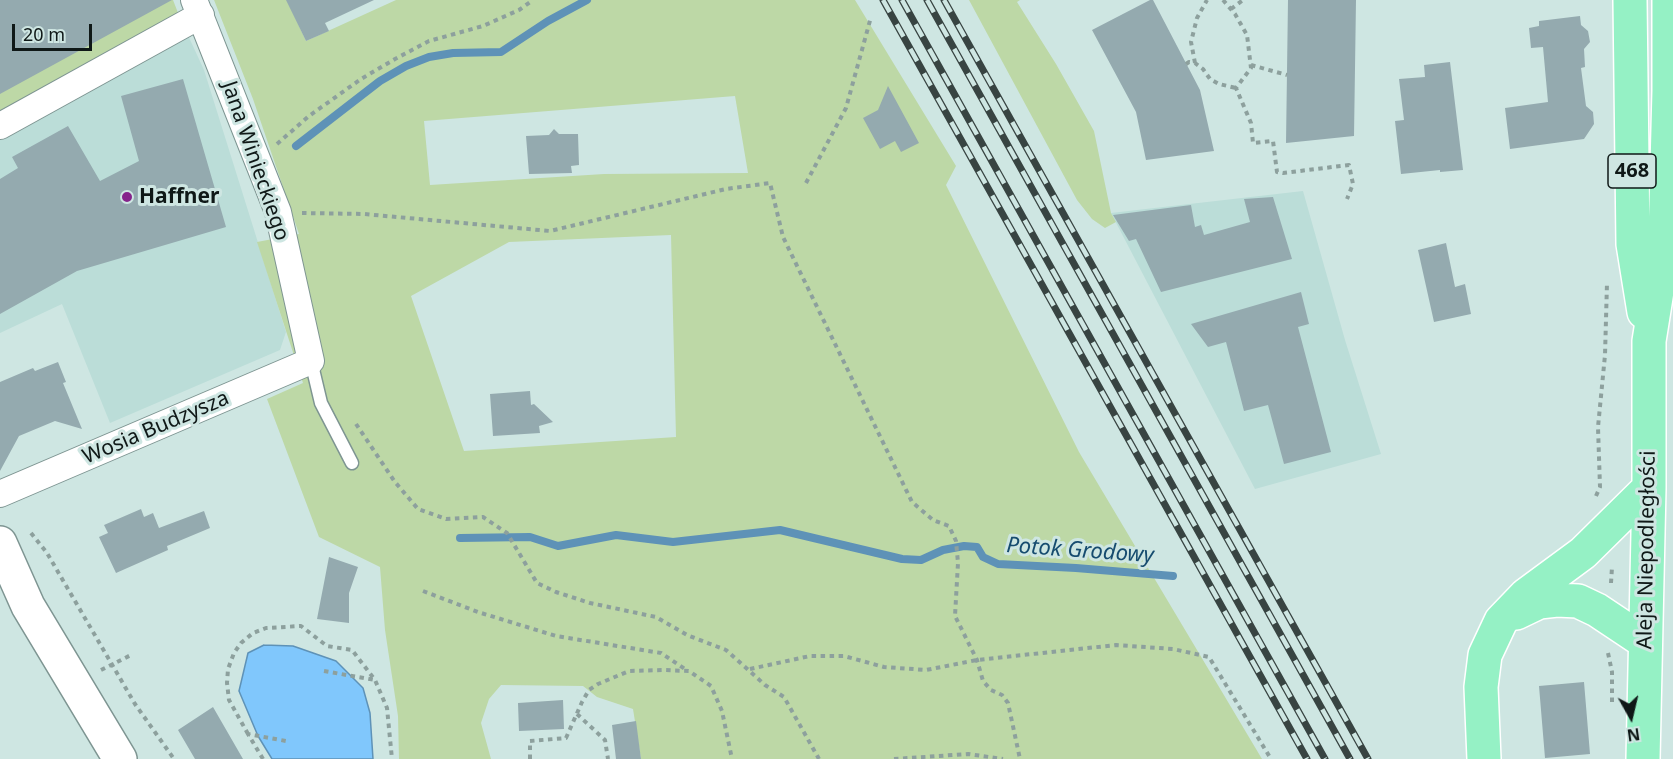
<!DOCTYPE html>
<meta charset="utf-8">
<style>
body{margin:0}
#map{position:relative;width:1673px;height:759px;overflow:hidden;background:#cee6e2;font-family:"Noto Sans",sans-serif}
canvas{display:block}
.north{position:absolute;left:1601px;top:687px;width:60px;height:60px;-webkit-text-stroke:4px #cee6e2;paint-order:stroke;rotate:172deg;font-size:16px;font-weight:700;line-height:24px;text-align:center;color:#0f1817}
.north::after{content:'';display:block;margin:auto;width:21px;height:27px;background:#0f1817;clip-path:polygon(50% 0,100% 100%,50% 72%,0 100%)}
.scale{position:absolute;left:12px;top:24px;width:80px;height:27px;box-sizing:border-box;border:3px solid #0f1817;border-top:0;padding-left:8px;font-size:18px;line-height:21px;white-space:nowrap;color:#0f1817;-webkit-text-stroke:4px #cee6e2;paint-order:stroke}
</style>
<div id="map">
<canvas width="1673" height="759"></canvas>
<div class="north">N</div>
<div class="scale">20 m</div>
</div>
<script>
const g = document.querySelector('canvas').getContext('2d');
g.lineJoin = 'round';
function fillPath(path, color) { g.fillStyle = color; g.fill(path, 'evenodd'); }
const shape = rows => new Path2D(rows.map(r => 'M' + r).join(''));
function stroke(path, color, width, dash) { g.strokeStyle = color; g.lineWidth = width; g.lineCap = dash ? 'butt' : 'round'; g.setLineDash(dash || []); g.stroke(path); }
function write(font, color, halo, rows, align = 'center') {
  g.font = font + ' "Noto Sans",sans-serif'; g.lineWidth = 6; g.setLineDash([]); g.textBaseline = 'middle'; g.strokeStyle = halo; g.fillStyle = color; for (const [text, x, y, turn = 0] of rows) {
    g.save(); g.translate(x, y); g.rotate((+turn || 0) * Math.PI / 180); g.textAlign = isNaN(turn) ? turn : align; if (halo) g.strokeText(text, 0, 0); g.fillText(text, 0, 0); g.restore();
  }
}
const built = shape([
 [180,18,204,70,286,332,280,350,110,423,62,304,0,333,0,117],
 [1303,191,1345,340,1381,454,1255,489,1111,213]
]);
const green = shape([
 [0,0,173,0,180,18,0,117],
 [214,0,287,0,306,41,396,0,855,0,956,166,946,185,1079,452,1262,759,641,759,633,709,597,697,583,686,501,685,489,699,481,723,491,759,399,759,398,716,385,630,380,567,319,537,267,399,303,383,257,242,299,234,253,99],
 [735,96,748,173,604,174,430,185,424,121],
 [671,235,676,437,464,451,411,296,509,242],
 [969,0,1020,0,1017,2,1056,64,1094,131,1111,213,1116,222,1105,228,1092,219,1077,200]
]);
const water = shape([
 [264,645,293,646,336,661,363,688,370,713,373,759,272,759,258,736,239,691,248,653,264,645]
]);
const stream = shape([
 [296,146,380,81,406,66,429,57,453,53,501,52,548,21,587,0],
 [460,538,530,537,558,546,616,535,673,542,780,530,902,559,921,560,943,550,964,546,977,547,983,557,998,564,1076,568,1173,576]
]);
const building = shape([
 [0,0,172,0,0,94],
 [286,0,374,0,325,23,329,31,306,41],
 [1150,0,1153,0,1200,90,1214,151,1146,160,1136,112,1092,30],
 [1288,0,1356,0,1354,136,1286,143],
 [1580,16,1581,25,1588,31,1590,42,1584,49,1585,67,1581,68,1586,106,1593,112,1594,124,1584,139,1510,149,1505,108,1548,102,1543,47,1531,48,1529,28,1539,26,1539,21],
 [1450,62,1463,170,1440,172,1440,170,1401,174,1395,121,1404,120,1399,79,1425,77,1424,65],
 [183,79,226,227,77,271,0,314,0,179,18,168,12,157,68,126,100,181,139,161,121,96],
 [888,86,919,143,901,152,895,141,880,149,863,118,878,110],
 [554,129,559,134,578,134,579,165,571,166,572,173,529,174,526,136,549,135],
 [1273,197,1292,259,1161,292,1136,239,1129,241,1113,215,1191,205,1195,227,1201,225,1204,235,1250,222,1244,199],
 [1446,243,1455,287,1465,284,1471,314,1434,322,1418,250],
 [1301,292,1309,324,1298,327,1331,452,1284,464,1268,405,1244,411,1226,342,1208,347,1191,324],
 [58,362,66,382,63,383,82,429,55,421,19,436,0,471,0,382,33,368,35,371],
 [530,391,531,405,534,404,553,422,539,426,540,433,493,436,490,394],
 [141,509,144,517,153,513,159,528,204,511,210,528,167,546,168,550,116,573,99,537,108,533,104,525],
 [329,557,358,567,349,593,349,623,317,619],
 [1584,682,1590,754,1545,758,1539,686],
 [563,700,564,729,519,731,518,703],
 [213,707,243,759,195,759,178,730],
 [636,721,641,759,616,759,612,725]
]);
const path = shape([
 [1223,0,1235,14,1247,35,1251,68,1236,88,1251,123,1253,143,1273,141,1277,172,1283,173,1349,165,1353,184,1347,199],
 [1231,9,1243,0],
 [1195,63,1191,42,1197,18,1207,0],
 [1186,64,1189,62,1195,63,1203,69,1210,79,1219,84,1236,88],
 [1251,65,1287,75],
 [277,144,309,116,361,79,395,59,429,41,483,26,519,10,533,0],
 [806,183,846,108,871,17],
 [302,213,364,214,550,231,726,189,770,183,783,237,912,502,933,520,949,526,956,541,958,563,955,616,977,660,983,681,991,690,1002,695,1008,703,1020,759],
 [356,424,395,482,418,509,446,519,483,517,507,533,537,583,556,592,590,603,656,617,687,635,726,650,765,685,784,697,819,759],
 [1596,496,1600,487,1598,427,1605,355,1607,283],
 [31,533,47,553,135,704,174,759],
 [1611,583,1612,567],
 [423,591,478,612,556,636,661,653,688,671],
 [1608,653,1612,672,1612,703],
 [750,669,810,656,844,656,884,667,926,670,977,660,1116,645,1173,649,1209,657,1271,759],
 [101,670,133,654],
 [324,671,375,680],
 [577,714,605,740,608,759],
 [248,734,229,700,227,683,228,669,234,653,241,643,253,633,266,628,301,626,327,646,352,650,375,680,387,708,392,759],
 [263,759,248,734,286,741],
 [530,759,530,741,566,738,582,702,589,690,598,684,629,671,663,670,689,671,711,686,722,711,732,759],
 [894,759,968,754,1003,759]
]);
const lane = shape([
 [311,361,321,403,352,463]
]);
const street = shape([
 [0,126,201,15],
 [0,494,311,361,278,212,194,0]
]);
const secondary = shape([
 [0,543,28,606,120,759]
]);
const primary = shape([
 [1630,0,1633,244,1644,312],
 [1516,613,1539,602,1557,600,1578,601,1597,610,1645,642],
 [1484,759,1481,687,1485,655,1501,621,1526,595,1583,553,1649,488],
 [1643,759,1649,488,1649,341,1665,241,1669,91,1669,0]
]);
const rail = shape([
 [883,0,1307,759],
 [902,0,1325,759],
 [927,0,1350,759],
 [944,0,1368,759]
]);
const markers = [
 [127,197,6,"#86238b"]
];
const shields = [
 [1632,171,48]
];
const shieldNames = [
 ["468",1632,171]
];
const streetNames = [
 ["Jana Winieckiego",255,161,71],
 ["Wosia Budzysza",156,428,-23],
 ["Aleja Niepodległości",1647,550,-89]
];
const poiNames = [
 ["Haffner",139,197]
];
const waterNames = [
 ["Potok Grodowy",1080,551,4]
];
fillPath(built, '#bbddd8');
fillPath(green, '#bdd8a6');
fillPath(water, '#80c7fc');
stroke(water, '#5e92b7', 1.5);
stroke(stream, '#5e92b7', 8);
fillPath(building, '#94aaaf');
stroke(lane, '#7e9592', 15);
stroke(street, '#7e9592', 28);
stroke(secondary, '#7e9592', 36);
stroke(primary, '#fff', 36);
stroke(path, '#8da09d', 4, [4.5, 4.5]);
stroke(lane, '#fff', 12);
stroke(street, '#fff', 26);
stroke(secondary, '#fff', 33);
stroke(primary, '#95f1c5', 33);
stroke(rail, '#384442', 7);
stroke(rail, '#cee6e2', 4.5, [14]);
for (const [x, y, r, color] of markers) { const dot = new Path2D(); dot.arc(x, y, r, 0, 2 * Math.PI); g.fillStyle = color; g.fill(dot); stroke(dot, '#cee6e2', 2); }
for (const [x, y, w] of shields) { const box = new Path2D(); box.roundRect(x - w / 2, y - 17, w, 34, 4.5); g.fillStyle = '#cee6e2'; g.fill(box); stroke(box, '#0f1817', 1.5); }
write('bold 20px', '#0f1817', null, shieldNames);
write('21px', '#0f1817', '#cee6e2', streetNames);
write('bold 21px', '#0f1817', '#cee6e2', poiNames, 'left');
write('italic 22px', '#164c6f', '#cee6e2', waterNames);
</script>
